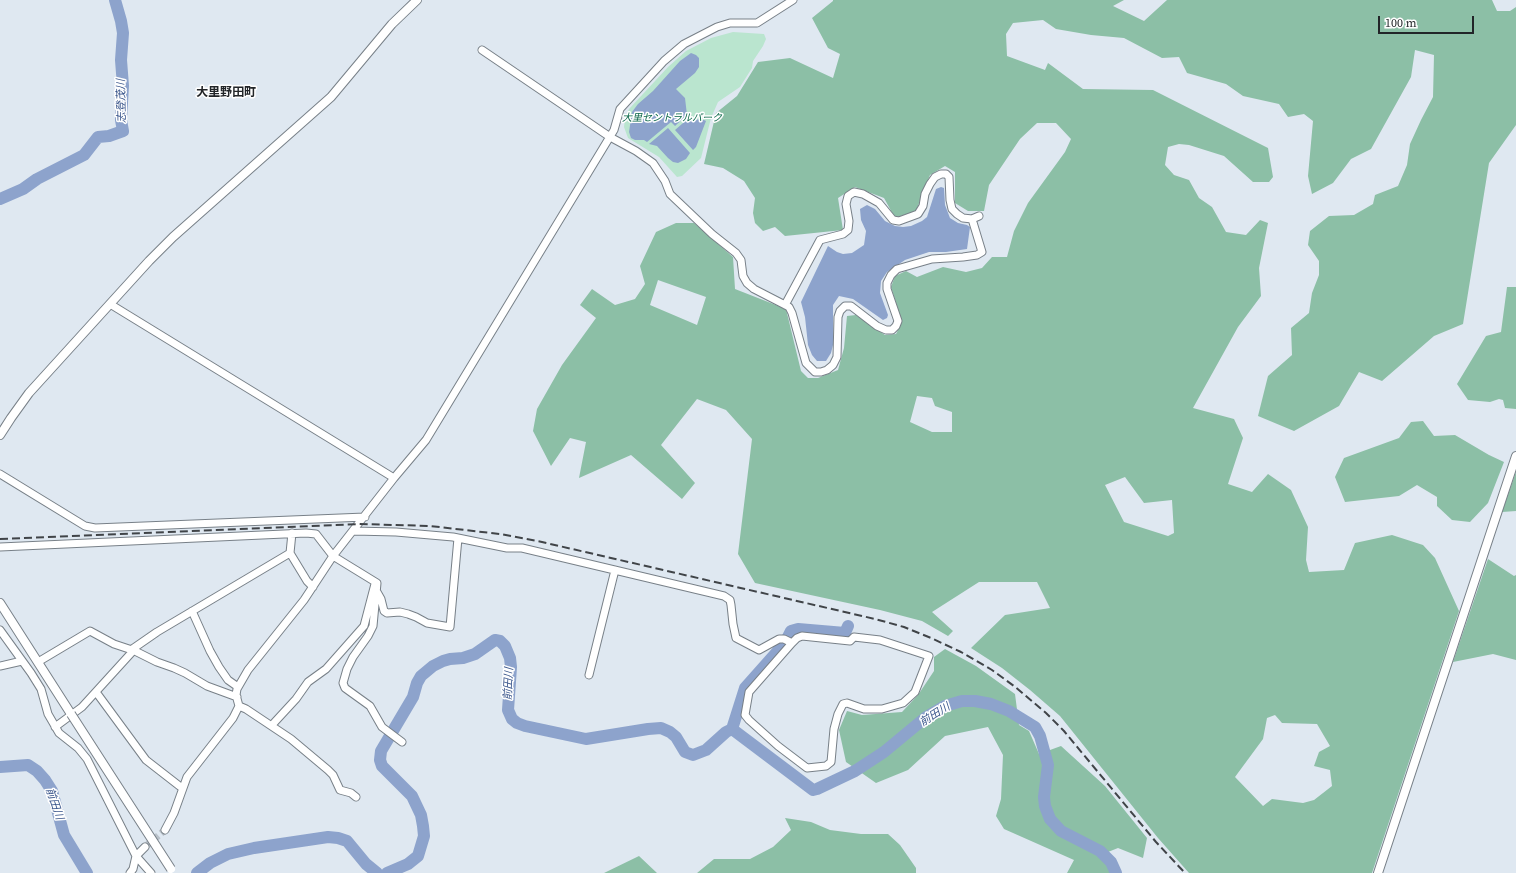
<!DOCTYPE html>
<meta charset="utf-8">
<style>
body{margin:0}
#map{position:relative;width:1516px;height:873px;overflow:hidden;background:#dfe8f1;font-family:"Source Serif 4",serif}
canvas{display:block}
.scale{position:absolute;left:1378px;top:16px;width:96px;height:18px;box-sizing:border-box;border:2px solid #222528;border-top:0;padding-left:5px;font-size:12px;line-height:14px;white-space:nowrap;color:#222528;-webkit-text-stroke:3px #fff;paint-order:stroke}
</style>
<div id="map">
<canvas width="1516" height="873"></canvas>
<div class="scale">100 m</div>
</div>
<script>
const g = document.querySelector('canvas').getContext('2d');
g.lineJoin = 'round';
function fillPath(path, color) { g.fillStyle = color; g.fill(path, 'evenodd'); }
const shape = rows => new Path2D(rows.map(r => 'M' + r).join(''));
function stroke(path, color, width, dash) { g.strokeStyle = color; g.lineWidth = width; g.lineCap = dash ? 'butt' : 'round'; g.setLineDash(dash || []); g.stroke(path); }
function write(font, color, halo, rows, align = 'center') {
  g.font = font + ' "Source Serif 4","Noto Sans JP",serif'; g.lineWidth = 3; g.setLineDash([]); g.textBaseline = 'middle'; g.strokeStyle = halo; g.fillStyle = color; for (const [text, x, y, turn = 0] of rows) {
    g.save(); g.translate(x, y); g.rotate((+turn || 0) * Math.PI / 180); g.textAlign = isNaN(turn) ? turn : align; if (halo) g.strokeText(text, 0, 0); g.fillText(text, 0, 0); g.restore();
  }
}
const green = shape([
 [733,32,764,34,766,39,763,46,753,61,752,68,740,87,718,102,711,118,701,158,682,176,677,177,659,157,628,138,624,127,625,119,629,109,668,67,686,51,711,38]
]);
const forest = shape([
 [833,0,1124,0,1113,6,1144,21,1167,0,1492,0,1497,11,1510,11,1516,7,1516,125,1489,163,1463,324,1434,336,1382,381,1359,372,1339,406,1294,431,1258,416,1268,376,1292,355,1291,328,1309,313,1312,293,1319,275,1319,261,1308,245,1310,231,1329,216,1354,215,1373,204,1375,195,1398,186,1407,165,1410,144,1421,120,1433,97,1434,55,1415,50,1411,77,1371,149,1351,159,1333,183,1312,194,1308,176,1313,121,1304,114,1288,117,1279,104,1243,96,1226,84,1187,73,1179,57,1162,58,1124,38,1091,35,1056,29,1043,20,1013,23,1006,34,1007,56,1045,70,1048,63,1083,89,1153,90,1268,148,1273,177,1269,182,1253,182,1224,156,1189,145,1179,144,1168,147,1165,165,1174,175,1189,180,1199,198,1212,207,1226,232,1246,235,1260,220,1268,223,1259,268,1261,296,1238,327,1193,408,1234,419,1243,438,1228,484,1252,492,1268,474,1291,490,1308,527,1306,560,1309,572,1344,570,1355,543,1392,535,1423,545,1435,558,1459,611,1372,873,1189,873,1158,838,1060,716,1030,690,1002,668,971,648,1005,615,1050,608,1037,582,979,582,932,612,953,631,948,636,922,621,880,610,755,583,738,554,752,439,726,410,697,399,661,445,695,483,682,499,631,455,579,478,586,442,570,438,551,466,533,431,537,409,562,365,596,318,580,305,592,289,615,305,635,299,645,284,640,266,656,232,676,223,694,223,733,257,735,289,786,309,801,371,808,378,818,378,838,370,844,348,847,316,856,315,885,335,896,334,902,322,891,287,895,276,906,271,917,277,943,267,966,272,982,268,992,257,1007,257,1014,231,1028,203,1065,152,1071,139,1056,123,1037,123,1020,139,989,185,984,211,968,211,955,203,955,172,945,166,930,175,916,211,895,218,884,198,855,187,838,198,843,230,785,236,775,227,763,231,755,223,753,213,755,198,744,181,723,168,704,164,716,113,737,96,758,62,790,58,833,78,840,54,828,48,812,18,833,1],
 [658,280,706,297,697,325,650,305],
 [917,396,932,398,935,406,952,412,952,432,932,432,910,422],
 [1125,477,1144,503,1172,500,1174,533,1168,536,1124,522,1105,485],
 [1275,715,1282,723,1317,724,1330,746,1319,752,1314,766,1330,770,1332,786,1314,800,1303,803,1272,799,1263,806,1235,777,1263,739,1267,718],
 [1507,287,1516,287,1516,409,1505,408,1503,400,1499,399,1490,402,1468,400,1457,384,1486,336,1501,332],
 [1423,421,1434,436,1455,435,1489,455,1504,462,1488,503,1470,522,1452,520,1437,506,1437,497,1417,485,1399,496,1345,502,1335,477,1344,458,1399,438,1411,422],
 [1516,472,1516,511,1502,512],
 [1488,559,1514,576,1516,575,1516,660,1493,654,1453,662],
 [945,649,976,666,1015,694,1019,725,1029,731,1039,754,1061,746,1105,786,1147,838,1143,858,1118,848,1108,852,1112,873,1067,873,1074,860,1004,829,996,816,1001,799,1003,755,988,727,945,736,908,770,876,783,846,762,839,730,847,711,862,715,902,712,918,695,934,671,934,657],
 [785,818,811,822,830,830,861,834,888,834,900,845,916,868,916,873,697,873,714,859,750,859,773,847,791,830],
 [639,856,657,873,604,873]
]);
const water = shape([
 [691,53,696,55,699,58,699,67,695,73,676,89,685,98,687,115,675,126,671,122,647,142,644,140,635,140,631,138,629,132,632,112,638,104,653,91,680,61],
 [690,117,692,119,704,120,706,121,696,147,693,150,675,130],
 [668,128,690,153,686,159,678,163,673,162,668,158,657,146,649,144],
 [941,187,944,188,945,205,950,218,958,223,967,225,970,227,967,249,946,252,929,252,905,260,887,272,881,281,880,293,888,315,887,318,883,320,853,299,839,296,833,305,833,345,831,353,826,361,817,361,812,355,808,345,805,317,801,302,828,246,837,252,843,254,852,253,864,245,866,231,861,220,860,209,867,205,875,209,885,221,895,226,903,227,911,226,922,221,927,217,936,189]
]);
const river = shape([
 [0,199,23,189,37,179,84,155,98,137,109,136,123,131,121,120,123,86,121,60,123,33,121,21,115,0],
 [732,729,745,688,785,643,791,631,798,629,845,633,848,626],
 [0,767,28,765,37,771,45,780,52,791,64,835,87,873],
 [197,873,210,863,228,854,254,848,328,837,338,838,347,841,366,864,377,873],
 [387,873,408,864,418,856,424,836,423,826,421,815,412,796,382,766,380,760,381,751,413,697,417,683,421,676,433,666,443,661,450,659,463,658,475,654,495,640,500,641,505,646,510,658,511,667,508,710,512,719,517,723,525,726,586,739,648,729,661,728,670,732,676,737,685,752,693,755,706,750,726,732,732,729,813,790,817,789,855,771,884,752,925,718,945,706,962,701,975,701,991,704,1009,711,1035,727,1040,736,1048,765,1044,797,1045,806,1050,819,1061,831,1100,851,1111,862,1116,873]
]);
const minorTunnel = shape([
 [145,847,165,830]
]);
const minor = shape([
 [482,50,610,137,636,151,653,163,665,181,670,194,712,234,736,253,741,260,743,276,747,283,754,289,789,307,792,313,806,363,815,372,821,372,827,370,833,365,837,357,838,317,840,311,845,306,851,306,877,326,886,330,892,330,896,326,898,321,887,289,887,283,891,275,897,269,932,259,963,257,977,255,982,252,972,219],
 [110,304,394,478],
 [785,305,820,240,843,234,848,230,849,221,846,204,848,196,854,192,863,194,879,203,893,220,899,221,918,214,923,206,925,194,930,184,935,177,941,174,946,174,949,177,950,200,952,209,957,214,963,218,972,219,979,216],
 [0,474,85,526,95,528,365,517],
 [354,531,396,532,453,537,507,548,522,548,724,596,730,600,731,605,733,624,736,638,759,650,779,639,784,639,792,643,797,638,802,636,850,641,854,637,880,640,929,656,915,692,903,703,882,709,864,709,847,703,843,704,838,714,834,729,831,762,826,766,807,768,778,746,749,720,745,715,749,692,792,643],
 [292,533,290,553,307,581,313,587],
 [0,547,306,533,316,534,333,556,377,583,373,626,368,636,353,657,347,669,343,683,345,688,370,706,382,727,402,742],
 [377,592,381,599,384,611,387,613,400,612,408,614,416,617,427,623,450,627,458,538],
 [192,611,210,651,219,667,228,680,238,687],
 [0,630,31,673,41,689,48,714,59,733,78,748,87,759,136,856,151,873],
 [131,650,157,632,290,553],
 [38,662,90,631,114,644,135,651,157,662,174,668,185,673,207,686,237,697],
 [0,666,22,661],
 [589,675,615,570],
 [96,692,146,760,182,788],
 [239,706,246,709,291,739,328,770,333,775,340,790,351,793,356,797],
 [272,725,296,699,308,682,326,669,364,626,375,584],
 [55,727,82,707,133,651],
 [165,830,174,813,187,777,233,718,239,706,236,695,237,689,248,670,304,600,333,556,394,478,426,440,614,130,620,109,664,61,684,44,717,27,730,23,757,23,793,0],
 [130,873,133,869,136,856,145,847]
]);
const tertiary = shape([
 [0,435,11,418,29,393,149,261,173,237,331,97,392,24,417,0],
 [0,603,71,714],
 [1378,873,1516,456]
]);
const rail = shape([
 [0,539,359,524,430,526,500,534,542,542,875,619,904,627,931,638,961,652,992,670,1014,686,1046,713,1064,731,1156,842,1185,873]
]);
const tertiaryBridge = shape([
 [71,714,171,869]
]);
const parkNames = [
 ["大里セントラルパーク",672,118]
];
const waterNames = [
 ["志登茂川",122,101,-91],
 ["前田川",509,684,-87],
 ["前田川",935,715,-32],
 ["前田川",54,804,71]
];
const quarterNames = [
 ["大里野田町",226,93]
];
fillPath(green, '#bae5cf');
fillPath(forest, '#8cbfa6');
fillPath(water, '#8da3cc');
stroke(river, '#8da3cc', 12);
stroke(minorTunnel, '#b9c1c9', 7, [7, 3.5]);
stroke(minor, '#788088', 9);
stroke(tertiary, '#788088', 10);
stroke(minor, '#fff', 7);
stroke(tertiary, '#fff', 8);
stroke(rail, '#404448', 2, [8, 4]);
stroke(tertiaryBridge, '#788088', 10, []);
stroke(tertiaryBridge, '#fff', 8);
write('italic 10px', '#066546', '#fff', parkNames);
write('italic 11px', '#39558b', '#fff', waterNames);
write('bold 12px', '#222528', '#fff', quarterNames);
</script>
